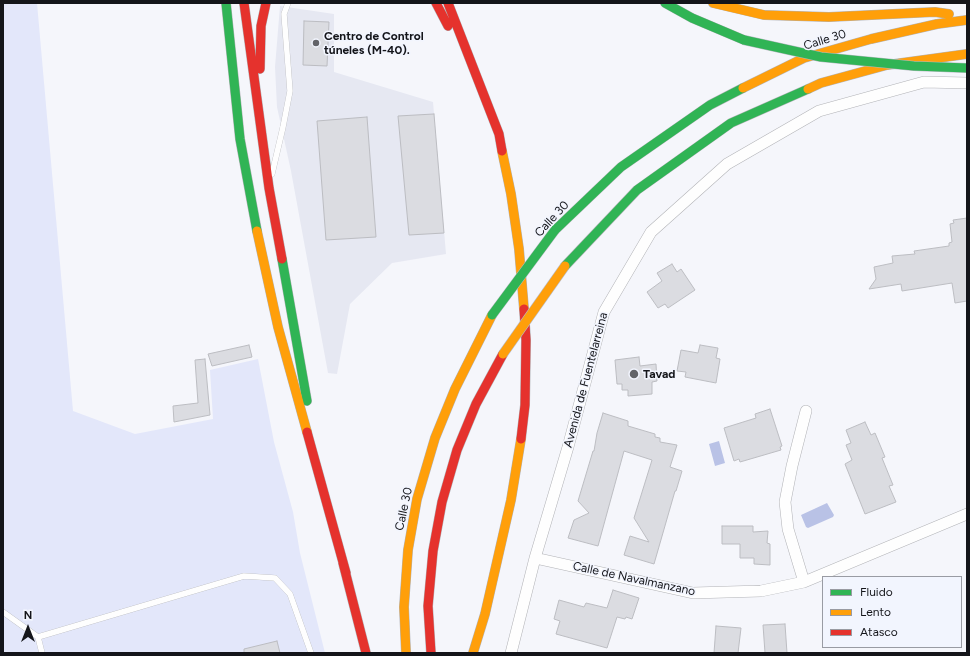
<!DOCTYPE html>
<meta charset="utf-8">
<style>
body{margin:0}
#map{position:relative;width:970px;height:656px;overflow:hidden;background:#f5f6fb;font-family:Figtree,sans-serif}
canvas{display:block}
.frame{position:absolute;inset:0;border:4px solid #14151a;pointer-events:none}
.legend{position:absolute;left:822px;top:576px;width:140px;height:72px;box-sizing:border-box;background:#f2f5fe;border:1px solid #999ba3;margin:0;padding:5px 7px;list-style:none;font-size:12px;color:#14151a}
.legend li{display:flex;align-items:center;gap:8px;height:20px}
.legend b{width:20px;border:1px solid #999ba3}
.north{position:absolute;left:8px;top:608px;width:40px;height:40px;-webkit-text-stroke:3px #f2f5fe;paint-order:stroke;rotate:0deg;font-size:11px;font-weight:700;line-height:16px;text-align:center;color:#14151a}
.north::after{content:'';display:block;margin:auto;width:14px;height:18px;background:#14151a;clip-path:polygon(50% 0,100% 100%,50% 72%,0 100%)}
</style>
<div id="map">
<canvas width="970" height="656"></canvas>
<div class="frame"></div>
<ul class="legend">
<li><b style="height:5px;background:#30b455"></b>Fluido</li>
<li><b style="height:5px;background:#ff9f0a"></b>Lento</li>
<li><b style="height:5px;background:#e5322d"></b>Atasco</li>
</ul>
<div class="north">N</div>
</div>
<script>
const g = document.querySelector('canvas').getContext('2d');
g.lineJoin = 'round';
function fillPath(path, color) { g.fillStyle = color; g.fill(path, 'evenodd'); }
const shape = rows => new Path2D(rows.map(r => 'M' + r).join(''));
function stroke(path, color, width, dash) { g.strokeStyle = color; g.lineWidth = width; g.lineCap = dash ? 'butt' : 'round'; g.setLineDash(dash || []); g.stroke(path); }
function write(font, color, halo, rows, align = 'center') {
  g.font = font + ' Figtree,sans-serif'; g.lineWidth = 3; g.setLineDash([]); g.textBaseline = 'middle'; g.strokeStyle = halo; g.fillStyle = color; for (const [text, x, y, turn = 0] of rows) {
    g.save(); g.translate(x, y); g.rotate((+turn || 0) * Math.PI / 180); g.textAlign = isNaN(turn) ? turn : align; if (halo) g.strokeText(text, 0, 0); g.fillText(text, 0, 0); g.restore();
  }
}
const built = shape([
 [280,6,334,14,334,72,433,102,446,254,392,263,350,304,337,374,328,373,291,171,277,107,275,67]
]);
const green = shape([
 [3,3,37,3,73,411,135,434,213,419,210,370,258,359,274,442,293,512,300,553,325,653,3,653]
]);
const water = shape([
 [719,441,725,463,715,466,709,444],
 [827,503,834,515,833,517,808,528,806,527,801,515]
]);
const building = shape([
 [304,21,329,22,327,66,303,65,304,21],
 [434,114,444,233,409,235,398,116,434,114],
 [367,117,376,237,326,240,317,121,367,117],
 [967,218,967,301,955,303,952,283,902,291,901,284,869,289,876,279,874,267,893,263,892,256,915,254,914,251,949,246,949,243,952,242,950,224,954,223,953,220,967,218],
 [672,264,677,272,681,269,695,290,668,308,665,304,658,308,647,292,662,281,657,273,672,264],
 [249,345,252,357,212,366,208,354,249,345],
 [700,345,718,348,716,358,720,359,716,383,685,377,686,372,677,371,681,350,698,353,700,345],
 [639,357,640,366,656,364,657,381,652,382,652,394,628,396,628,390,622,390,622,384,617,384,615,360,639,357],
 [205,359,210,415,174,422,173,406,198,403,195,360,205,359],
 [770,409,782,446,780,447,781,450,740,462,739,459,734,461,724,428,756,418,755,414,770,409],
 [603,413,628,421,628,426,655,434,655,437,660,438,660,442,677,445,670,467,682,471,676,491,675,491,654,564,624,555,630,536,649,542,634,518,652,460,624,451,598,546,568,538,574,520,589,513,578,501,593,451,594,451,597,433,603,413],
 [865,422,871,435,875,433,885,457,882,458,893,485,889,486,896,502,865,514,845,464,852,460,846,445,851,443,846,430,865,422],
 [722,526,753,526,753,532,768,531,767,543,770,544,770,565,754,564,754,558,740,558,740,544,722,544,722,526],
 [613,590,639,598,632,619,626,617,625,619,617,617,607,648,556,634,560,621,554,619,559,600,584,607,586,603,607,608,613,590],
 [785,624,787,653,765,653,763,625,785,624],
 [716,626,741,628,738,653,714,653,716,626],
 [277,641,280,653,244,653,244,649,277,641]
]);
const lane = shape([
 [272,174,283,127,290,91,284,14,288,3],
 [3,612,38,637,42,653],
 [38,637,244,576,275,578,290,594,311,653]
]);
const street = shape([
 [535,558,693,593,761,591,804,582,967,514],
 [804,582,788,529,785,502,792,466,806,411],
 [511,653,535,558,568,447,604,312,651,232,727,164,819,111,924,82,967,83]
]);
const fast = shape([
 [226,3,240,139,257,231],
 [665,3,692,18,744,40],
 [555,230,621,167,710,105,743,88],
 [282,259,307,401],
 [565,266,637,190,731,123,808,89]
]);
const slow = shape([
 [713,3,764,15,829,17,935,12,949,14],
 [743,88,804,58,871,39,937,24,967,20],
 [808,89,821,83,887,65,967,54],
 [502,151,511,194,519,249,524,309],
 [257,231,278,327,307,432],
 [406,653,404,607,408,550,417,499,435,438,455,389,492,315],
 [473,653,485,614,511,500,521,439]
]);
const jam = shape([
 [244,3,269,188,282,259],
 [436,3,448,26],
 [448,3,499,134,502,151],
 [260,69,261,26,266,3],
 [307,432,346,573],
 [521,439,525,405,526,340,524,309],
 [343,563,366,653],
 [431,653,428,606,433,551,442,502,457,450,476,404,503,354]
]);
const fastBridge = shape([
 [744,40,821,57,914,66,967,68],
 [492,315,555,230]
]);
const slowBridge = shape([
 [503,354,565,266]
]);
const markers = [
 [316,43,4,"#636469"],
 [634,374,5,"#636469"]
];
const poiNames = [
 ["Centro de Control",324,36],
 ["túneles (M-40).",324,50],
 ["Tavad",643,374]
];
const streetNames = [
 ["Calle 30",825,40,-17],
 ["Calle 30",552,219,-47],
 ["Avenida de Fuentelarreina",586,380,-75],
 ["Calle 30",404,509,-78],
 ["Calle de Navalmanzano",634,579,12]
];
fillPath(built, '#e6e8f2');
fillPath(green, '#e3e7fa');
fillPath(water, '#b9c2e6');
fillPath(building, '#dbdce1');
stroke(building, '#bcbdc2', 1);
stroke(lane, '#b2b3b7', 6);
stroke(street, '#b2b3b7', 12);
stroke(fast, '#b2b3b7', 10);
stroke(slow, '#b2b3b7', 10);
stroke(jam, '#b2b3b7', 10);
stroke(lane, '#fefefe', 5.5);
stroke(street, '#fefefe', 11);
stroke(fast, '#30b455', 9);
stroke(slow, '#ff9f0a', 9);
stroke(jam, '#e5322d', 9);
stroke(fastBridge, '#b8bac3', 10, []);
stroke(slowBridge, '#b8bac3', 10, []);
stroke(fastBridge, '#30b455', 9);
stroke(slowBridge, '#ff9f0a', 9);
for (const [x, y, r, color] of markers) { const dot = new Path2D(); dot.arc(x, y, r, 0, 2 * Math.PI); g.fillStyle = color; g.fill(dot); stroke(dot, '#f2f5fe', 1.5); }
write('bold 12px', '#14151a', '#f2f5fe', poiNames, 'left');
write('12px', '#14151a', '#f2f5fe', streetNames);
</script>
